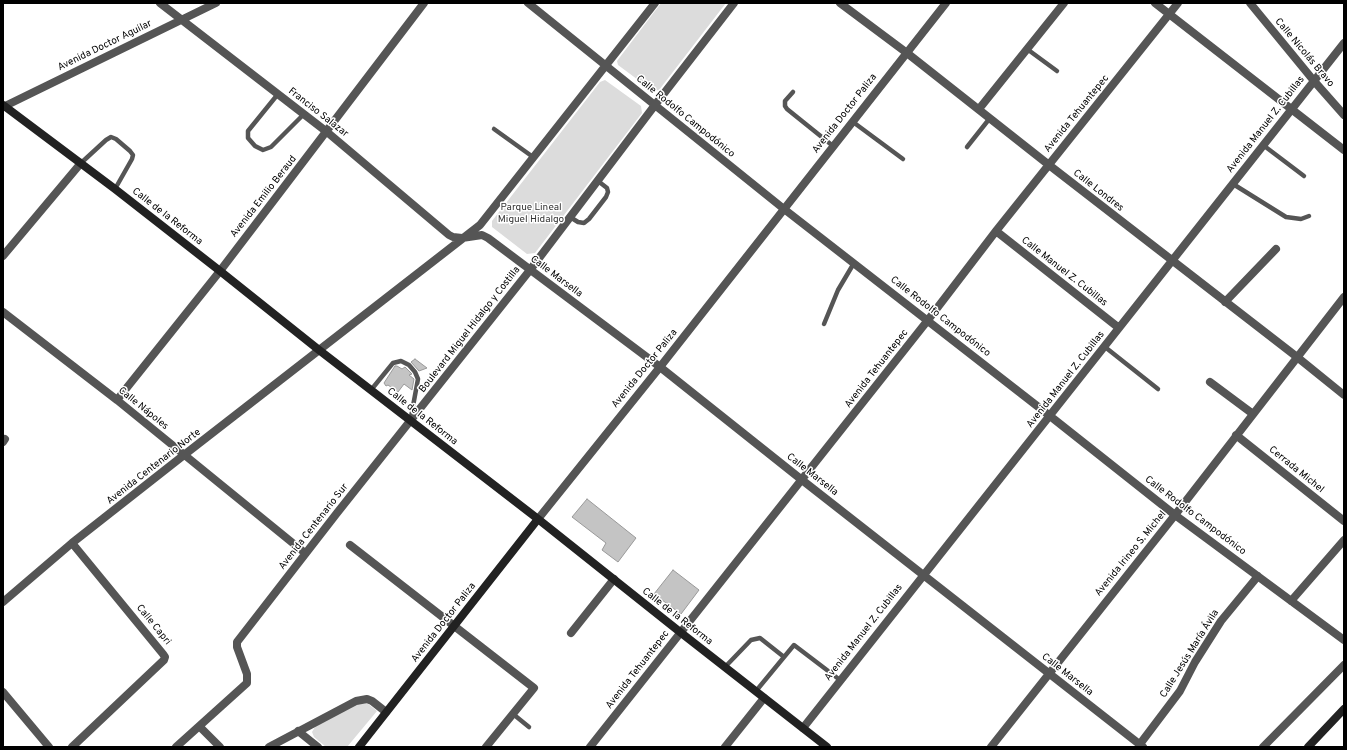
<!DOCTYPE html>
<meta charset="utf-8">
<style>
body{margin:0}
#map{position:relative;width:1347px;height:750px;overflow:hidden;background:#fff;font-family:Overpass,sans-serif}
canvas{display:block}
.frame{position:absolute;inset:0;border:4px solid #000;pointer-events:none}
</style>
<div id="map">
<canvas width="1347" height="750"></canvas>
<div class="frame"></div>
</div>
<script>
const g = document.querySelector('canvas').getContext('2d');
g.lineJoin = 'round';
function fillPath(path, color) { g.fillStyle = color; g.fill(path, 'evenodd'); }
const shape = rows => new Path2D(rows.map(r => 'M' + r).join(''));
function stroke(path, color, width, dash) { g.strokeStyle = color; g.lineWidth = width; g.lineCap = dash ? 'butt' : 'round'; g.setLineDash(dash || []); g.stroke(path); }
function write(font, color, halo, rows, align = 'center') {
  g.font = font + ' Overpass,sans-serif'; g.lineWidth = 3; g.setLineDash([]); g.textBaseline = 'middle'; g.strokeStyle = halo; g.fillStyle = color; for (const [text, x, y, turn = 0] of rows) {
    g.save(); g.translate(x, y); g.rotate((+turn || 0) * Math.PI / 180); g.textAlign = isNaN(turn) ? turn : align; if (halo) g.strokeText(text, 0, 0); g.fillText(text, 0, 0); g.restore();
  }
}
const green = shape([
 [661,3,726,3,659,90,653,91,618,65,617,61],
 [605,80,641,106,642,113,535,253,527,254,492,227,492,221,600,82],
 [358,703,367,703,377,711,347,747,326,747,314,737,312,732,315,727]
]);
const building = shape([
 [415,359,427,368,419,371,411,362,415,359],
 [395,366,397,366,402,369,405,367,412,374,409,375,414,379,412,390,404,384,398,392,388,385,386,386,384,383,395,366],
 [587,499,636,538,618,562,602,550,606,543,572,517,587,499],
 [673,570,699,590,681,614,654,594,673,570]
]);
const service = shape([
 [1027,49,1057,71],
 [793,92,785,101,785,106,787,109,833,146],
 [278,94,248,131,248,138,255,146,263,150,271,147,304,114],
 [853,122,903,159],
 [494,129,533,157],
 [1263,145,1304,176],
 [967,147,990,118],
 [81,163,106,140,111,137,116,139,130,151,133,155,132,159,115,189],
 [1233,184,1286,217,1301,219,1309,216],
 [570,217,578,222,584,223,589,219,606,197,608,192,607,188,598,181],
 [824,324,838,290,854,263],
 [1105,347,1158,389],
 [371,390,393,363,401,361,409,365,415,372,418,379,411,417],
 [725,667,751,640,760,638,784,657],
 [756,691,794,645,840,680],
 [513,714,529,727]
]);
const minor = shape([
 [160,3,327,132,449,235,453,237,462,238,482,235,488,238,660,367,802,480,1143,747],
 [528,3,784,209,1050,416,1175,515,1344,640],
 [840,3,907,53,1049,165,1297,357,1344,395],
 [1155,3,1344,150],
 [1250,3,1314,81,1344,115],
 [3,107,216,3],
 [979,109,1064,3],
 [996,231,1119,328],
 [3,256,81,163],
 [1225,302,1276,249],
 [3,312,117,400,305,553],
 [1210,382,1253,414],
 [117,400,220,271,424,3],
 [1236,435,1344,521],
 [3,442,5,439],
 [350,545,534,688,486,747],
 [1291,601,1344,540],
 [3,602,72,543,184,455,480,225,655,3],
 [571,633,614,579],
 [3,692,49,747],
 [200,727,220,747],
 [803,728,1344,43],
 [298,731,318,747],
 [1140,744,1180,691,1195,662,1221,621,1258,576],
 [72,747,164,660,165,657,163,654,72,543],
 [176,747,247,683,247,674,237,647,237,642,337,513,530,270,655,105,734,3],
 [269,747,356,701,367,699,372,701,386,712],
 [590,747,928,320,996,231,1178,3],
 [725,747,764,698],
 [991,747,1175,515,1344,297],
 [1263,747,1344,665]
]);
const tertiary = shape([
 [538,519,660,367,946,3]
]);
const secondary = shape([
 [3,105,115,189,220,271,319,350,538,519,680,632,827,747],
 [359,747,538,519],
 [1308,747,1344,709]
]);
const streetNames = [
 ["Avenida Doctor Aguilar",105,46,-26],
 ["Calle Nicolás Bravo",1304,53,50],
 ["Franciso Salazar",318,113,38],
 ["Avenida Doctor Paliza",845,114,-52],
 ["Avenida Tehuantepec",1077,114,-51],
 ["Calle Rodolfo Campodónico",685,117,39],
 ["Avenida Manuel Z. Cubillas",1266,125,-52],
 ["Calle Londres",1098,191,38],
 ["Avenida Emilio Beraud",264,197,-52],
 ["Calle de la Reforma",167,217,38],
 ["Calle Manuel Z. Cubillas",1064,272,38],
 ["Calle Marsella",556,277,37],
 ["Calle Rodolfo Campodónico",940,317,38],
 ["Boulevard Miguel Hidalgo y Costilla",470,330,-52],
 ["Avenida Doctor Paliza",645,369,-51],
 ["Avenida Tehuantepec",877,369,-52],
 ["Avenida Manuel Z. Cubillas",1066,380,-52],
 ["Calle Nápoles",143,409,39],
 ["Calle de la Reforma",422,417,38],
 ["Avenida Centenario Norte",154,467,-38],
 ["Cerrada Michel",1296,470,39],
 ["Calle Marsella",812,475,38],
 ["Calle Rodolfo Campodónico",1195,516,37],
 ["Avenida Centenario Sur",314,527,-52],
 ["Avenida Irineo S. Michel",1131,554,-51],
 ["Calle de la Reforma",677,617,38],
 ["Avenida Doctor Paliza",444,623,-52],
 ["Calle Capri",153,625,51],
 ["Avenida Manuel Z. Cubillas",864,633,-52],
 ["Calle Jesús María Ávila",1190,654,-58],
 ["Avenida Tehuantepec",638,670,-52],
 ["Calle Marsella",1067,675,38]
];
const parkNames = [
 ["Parque Lineal",531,208],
 ["Miguel Hidalgo",531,220]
];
fillPath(green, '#dcdcdc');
fillPath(building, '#c4c4c4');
stroke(building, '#999', 1);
stroke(service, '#555', 4.5);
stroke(minor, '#555', 8);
stroke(tertiary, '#555', 8);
stroke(secondary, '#222', 8);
write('10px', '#000', '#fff', streetNames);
write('10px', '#333', '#fff', parkNames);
</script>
